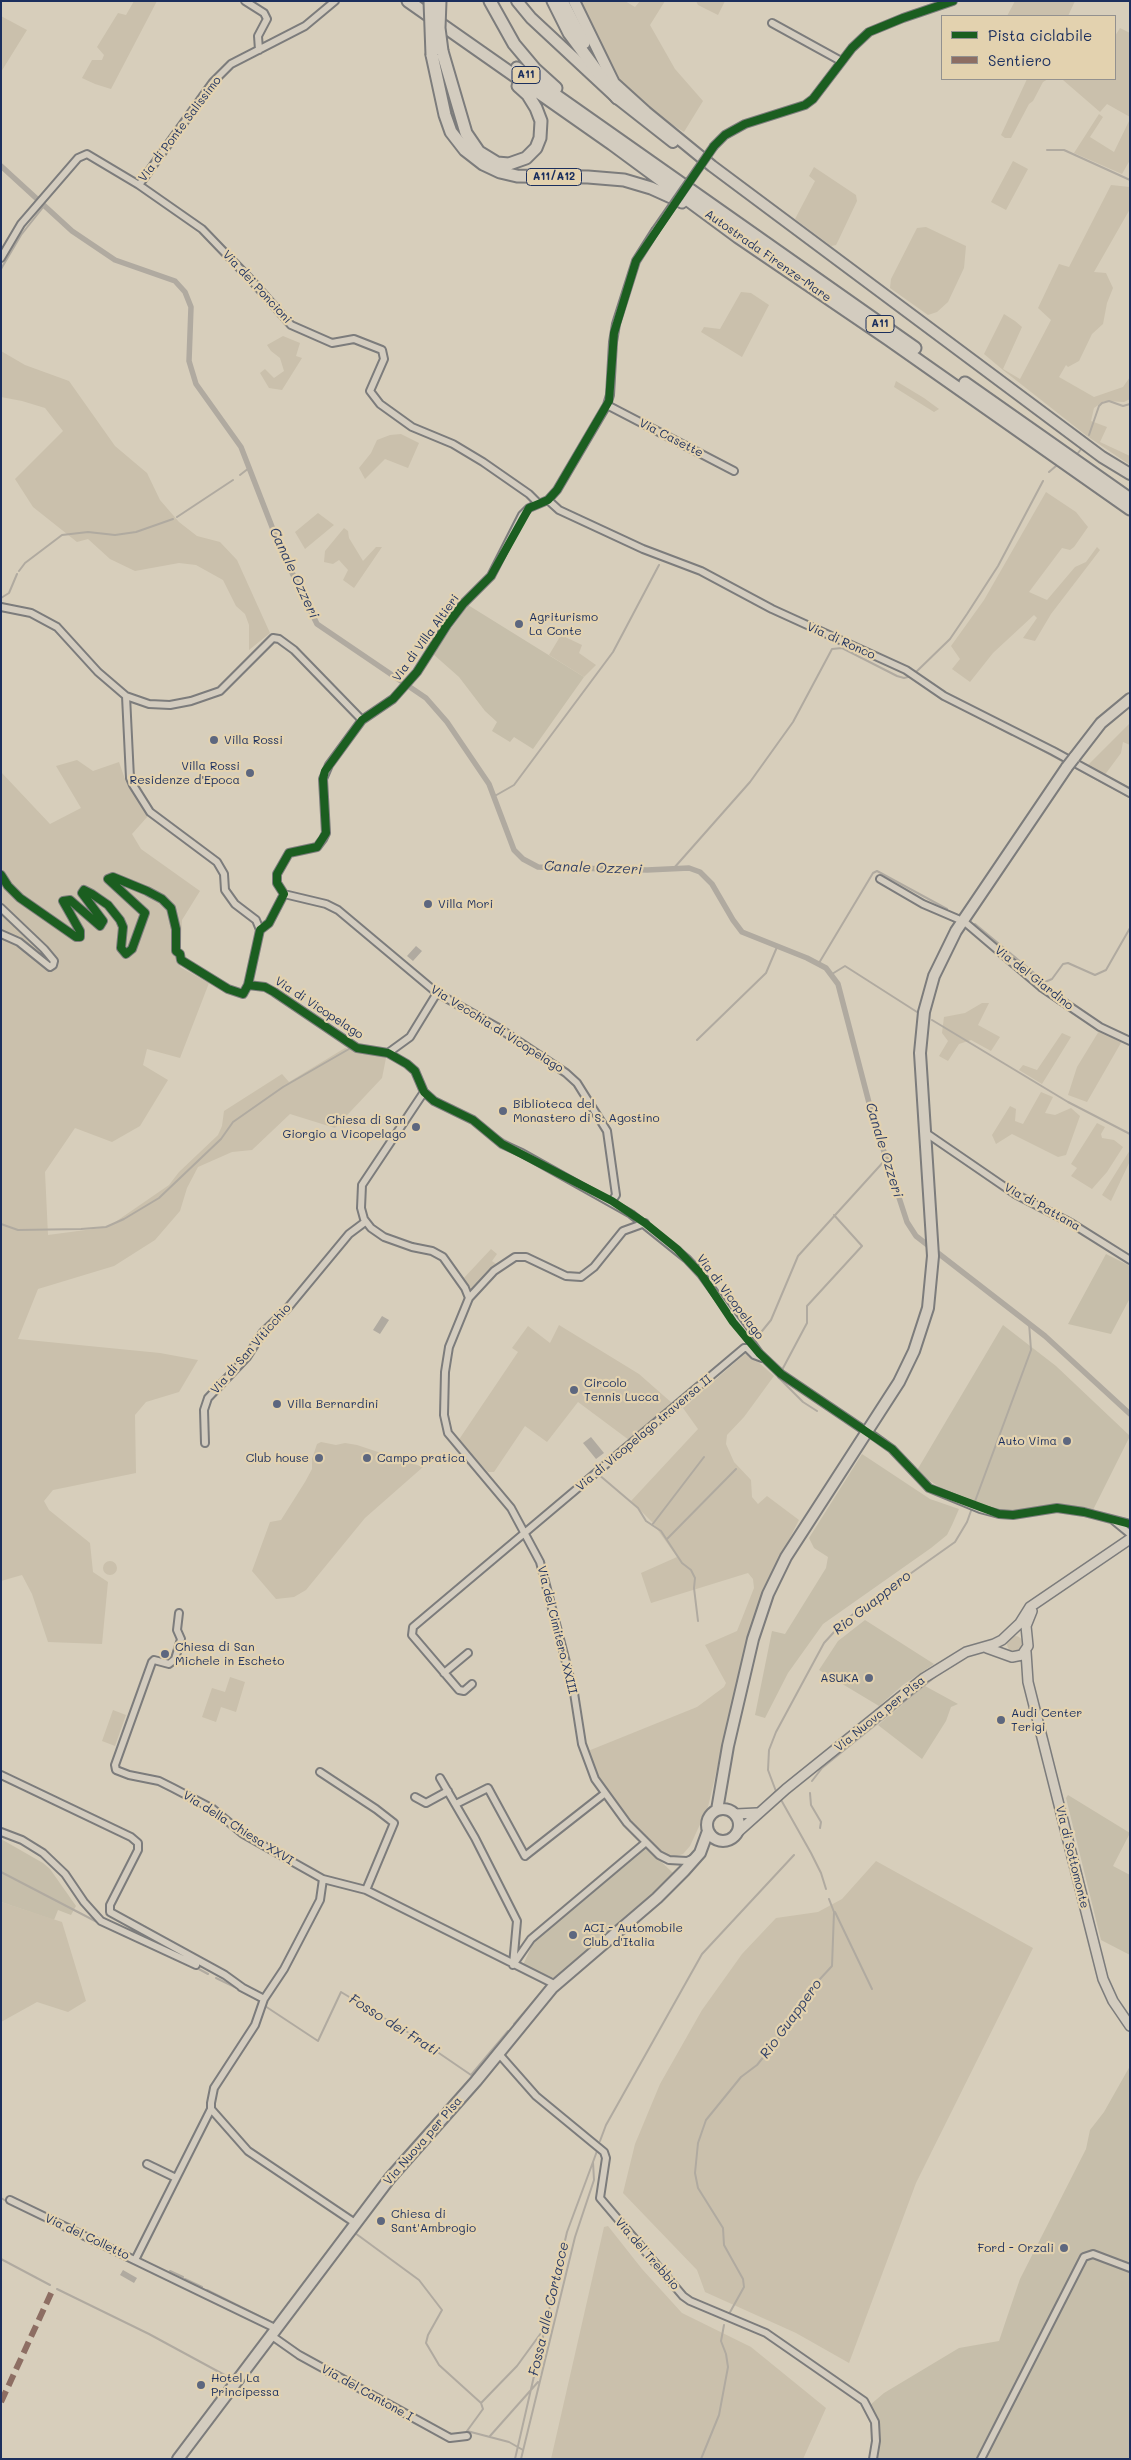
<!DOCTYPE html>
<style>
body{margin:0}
#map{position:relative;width:1131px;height:2460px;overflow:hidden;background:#d7cebb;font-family:Mali,sans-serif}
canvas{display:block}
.frame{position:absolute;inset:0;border:2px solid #1b2f5e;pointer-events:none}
.legend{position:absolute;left:941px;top:15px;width:175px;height:65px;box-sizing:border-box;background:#e3d2af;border:1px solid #93918f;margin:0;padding:6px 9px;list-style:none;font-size:15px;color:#1b2f5e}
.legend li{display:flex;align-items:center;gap:10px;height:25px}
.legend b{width:25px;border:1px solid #93918f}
</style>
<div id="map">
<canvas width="1131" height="2460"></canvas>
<div class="frame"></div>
<ul class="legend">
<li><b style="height:6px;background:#1b5e20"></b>Pista ciclabile</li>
<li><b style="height:6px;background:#8d6e63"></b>Sentiero</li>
</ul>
</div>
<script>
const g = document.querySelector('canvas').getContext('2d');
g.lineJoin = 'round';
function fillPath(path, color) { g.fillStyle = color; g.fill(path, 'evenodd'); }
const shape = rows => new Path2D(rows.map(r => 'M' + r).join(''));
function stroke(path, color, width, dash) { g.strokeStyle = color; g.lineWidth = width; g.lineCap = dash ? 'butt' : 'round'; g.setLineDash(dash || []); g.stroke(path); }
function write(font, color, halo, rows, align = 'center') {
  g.font = font + ' Mali,sans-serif'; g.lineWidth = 4.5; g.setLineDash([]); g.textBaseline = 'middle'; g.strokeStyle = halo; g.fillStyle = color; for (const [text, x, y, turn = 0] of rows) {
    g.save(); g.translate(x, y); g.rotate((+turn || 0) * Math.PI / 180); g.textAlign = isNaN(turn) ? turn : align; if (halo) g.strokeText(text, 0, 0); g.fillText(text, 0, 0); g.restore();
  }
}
const built = shape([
 [468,605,584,677,533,749,514,737,510,742,492,731,497,722,485,711,459,677,433,654],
 [1106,1254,1130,1266,1130,1298,1111,1334,1068,1324],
 [1003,1325,1056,1366,1130,1436,1093,1510,1068,1505,1009,1512,995,1511,952,1495,916,1472],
 [862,1454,930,1499,959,1509,952,1525,947,1535,931,1548,823,1624,788,1673,765,1718,755,1715,772,1631,785,1634,826,1568,828,1557,814,1548,809,1538],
 [865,1620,934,1664,903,1685,879,1706,819,1670,838,1641],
 [925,1686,958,1704,951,1707,946,1721,922,1759,878,1725],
 [1068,1795,1130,1833,1113,1866,1130,1875,1130,1955,1101,1940,1066,1798],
 [1,1839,43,1863,50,1869,76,1906,71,1915,58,1910,54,1920,1,1902],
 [646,1847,673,1873,661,1886,554,1978,523,1965,534,1941],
 [1130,2066,1130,2459,876,2459,878,2424,870,2405,884,2393,959,2348,999,2341,1020,2279,1086,2149,1090,2130,1104,2112]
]);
const green = shape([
 [134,1,157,1,111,89,95,84,82,78,92,60,102,60,104,55,97,47,118,13,126,15],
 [577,1,625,1,635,7,640,1,665,1,650,25,675,69,703,101,684,132,647,109,615,77],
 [696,1,725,1,718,15,698,5],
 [1015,1,1075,1,1068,16,1007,16],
 [1,16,27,30,1,72],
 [1120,28,1130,33,1130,117,1107,104,1100,112,1063,80,1115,79,1115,36],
 [1027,79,1048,79,1043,82,1033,101,1029,104,1011,138,1005,138,1001,135],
 [1099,114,1103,117,1090,137,1114,152,1130,119,1130,160,1122,174,1074,153],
 [1013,161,1028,169,1006,210,991,202],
 [814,167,856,195,857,201,839,239,836,245,831,246,795,219,815,181,809,176],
 [1111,185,1130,187,1130,209,1094,272,1106,273,1113,288,1107,303,1103,324,1092,334,1079,361,1068,367,1066,365,1059,377,1094,397,1123,387,1130,377,1130,399,1124,402,1104,401,1094,408,1091,421,1107,427,1100,442,1130,456,1130,465,1087,436,1003,370,984,354,1004,314,1015,321,1022,327,1003,369,1020,379,1051,320,1038,308,1059,264,1069,267],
 [926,227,966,246,964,268,948,302,937,312,928,315,890,288,891,279,917,228],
 [741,292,751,293,769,305,742,357,701,332,704,327,720,329],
 [283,336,300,343,296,356,302,358,282,390,269,388,260,373,265,369,274,378,284,371,280,358,271,351,267,345],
 [1,351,25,365,69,381,115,446,147,473,160,500,179,522,197,536,220,542,237,560,270,633,249,650,249,625,245,614,236,606,223,580,196,565,179,563,135,571,110,559,88,539,77,542,33,507,15,479,63,431,45,408,22,401,1,397],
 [896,381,924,398,939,409,934,412,894,387],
 [401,434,419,443,408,468,385,459,365,479,359,468,371,453,377,440,390,435],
 [1046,492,1076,512,1088,527,1074,547,1070,550,1062,548,1029,592,1047,600,1075,567,1086,562,1097,547,1100,550,1051,614,1035,641,1023,638,1037,618,1034,615,993,653,970,682,952,669,960,659,951,646,984,600],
 [318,513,334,525,305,549,295,532],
 [344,528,348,531,349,538,363,561,376,547,382,547,354,588,343,580,348,570,339,560,333,564,324,562,325,551],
 [561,635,582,645,579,653,596,665,584,677,549,655],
 [1130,723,1130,745,1123,742,1121,753,1104,776,1087,766],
 [77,760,93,771,119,762,126,782,148,816,132,834,141,849,200,891,182,920,180,967,209,983,180,1058,147,1049,143,1065,168,1080,140,1126,112,1142,75,1128,45,1172,48,1235,108,1227,169,1185,179,1172,218,1135,222,1126,224,1111,282,1074,289,1082,345,1048,386,1058,382,1078,335,1128,290,1114,252,1150,232,1152,198,1167,187,1188,180,1211,155,1240,114,1266,38,1289,18,1339,160,1353,198,1360,179,1392,146,1402,135,1415,136,1473,53,1490,44,1501,49,1510,90,1543,93,1572,108,1582,102,1644,48,1642,32,1594,22,1575,1,1581,1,772,50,824,81,808,56,766],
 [982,1003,989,1003,978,1025,1000,1037,991,1051,971,1040,959,1044,948,1061,939,1056,948,1041,942,1033,944,1017,965,1013],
 [1099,1031,1122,1041,1087,1102,1068,1095,1077,1067],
 [1062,1033,1071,1037,1042,1084,1019,1070,1023,1065,1037,1070],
 [1041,1092,1053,1097,1045,1113,1055,1115,1071,1108,1080,1116,1066,1155,1058,1157,1012,1134,996,1144,992,1135,1010,1106,1016,1109,1015,1121,1023,1124],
 [1097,1123,1105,1127,1101,1134,1102,1138,1114,1140,1123,1147,1107,1172,1092,1189,1071,1176,1077,1168,1071,1164],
 [1130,1150,1130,1161,1111,1201,1102,1195],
 [491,1249,497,1254,492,1261,496,1264,473,1290,462,1280],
 [559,1325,639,1374,672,1403,629,1440,578,1402,547,1442,525,1426,494,1472,488,1472,458,1441,518,1352,512,1348,528,1326,550,1343],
 [747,1352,774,1376,744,1417,727,1435,726,1444,734,1462,751,1480,752,1497,758,1504,767,1496,799,1520,765,1587,757,1609,740,1670,708,1807,690,1846,683,1854,670,1858,661,1854,604,1799,590,1778,583,1753,697,1707,724,1687,726,1683,705,1645,737,1631,754,1588,753,1579,748,1573,651,1603,641,1573,677,1557,652,1522,631,1501,698,1429,683,1408],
 [321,1442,336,1445,345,1443,357,1445,423,1467,365,1518,306,1590,294,1597,276,1599,252,1571,270,1522,281,1520,305,1482,312,1469,312,1459,317,1444],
 '103 1568a7 7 0 1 1 14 0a7 7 0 1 1-14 0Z',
 '1007 1644a8 8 0 1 1 16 0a8 8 0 1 1-16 0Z',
 [230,1677,245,1682,236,1712,221,1707,216,1722,202,1717,212,1688,225,1692],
 [113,1710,126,1715,115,1746,102,1741],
 [876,1861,1033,1948,916,2183,849,2363,796,2333,705,2292,697,2270,623,2193,635,2144,660,2084,702,2010,742,1954,776,1918,818,1912,842,1899],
 [1,1902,62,1922,86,2001,68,2012,37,2002,1,2022],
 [608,2226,642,2269,682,2313,751,2347,826,2408,803,2459,551,2459,604,2227]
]);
const water = shape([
 [416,946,422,951,413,961,407,956],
 [382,1316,389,1320,380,1334,373,1330],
 [591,1437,604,1453,596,1459,583,1443],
 [123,2270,137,2278,134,2283,120,2275]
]);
const stream = shape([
 [1047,150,1064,150,1130,180],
 [1,269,21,235,44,206],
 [1089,435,1099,406,1102,403,1109,401,1123,406,1130,404],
 [1078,453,1082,448],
 [1049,472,1056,466],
 [240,475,249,468],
 [177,517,233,480],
 [19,571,25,563,62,535,88,532,115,535,136,532,173,519],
 [1,598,9,593,17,574],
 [915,673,950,639,967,614,998,566,1043,481],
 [927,688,940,698,957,706],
 [963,709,1012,735],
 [1031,744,1066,763],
 [1072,766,1130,797],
 [493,797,514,785,613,652,659,565],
 [674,868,750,782,793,722,832,649,842,648,897,676,904,678,912,676],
 [975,924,1045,982,1052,979,1063,964,1068,963,1095,975,1106,970,1130,928],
 [819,963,873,873,877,871,947,909],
 [832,974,845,966,917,1012],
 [932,1020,1068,1102,1130,1134],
 [697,1040,766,973,777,947],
 [411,1063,417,1068,424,1084],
 [497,1136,632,1210,680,1247,702,1270],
 [1,1224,18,1230,81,1229,106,1227,124,1219,159,1198,221,1139,233,1122,283,1087,349,1049],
 [705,1274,727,1304],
 [758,1336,771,1320,798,1256,886,1159],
 [759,1348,783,1370],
 [782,1370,807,1323,807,1306,862,1246,834,1215],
 [778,1377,803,1402,817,1411],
 [598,1474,638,1508,646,1521,661,1531,682,1563,691,1570,695,1578,694,1588,698,1621],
 [974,1504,1031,1350,1029,1323],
 [652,1525,704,1457],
 [667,1539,736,1469],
 [812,1781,822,1768,936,1676],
 [810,1793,811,1805,821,1822,820,1828],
 [777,1794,768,1770,769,1750,776,1732,824,1643,845,1620,955,1542,967,1522,972,1508],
 [780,1798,811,1853,821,1873,826,1889],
 [766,1801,775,1792],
 [1,1872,99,1923],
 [835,1912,872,1989],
 [195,1967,208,1974],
 [216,1978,241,1990],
 [250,1995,259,2001],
 [265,2006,318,2041,341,1992,414,2036,471,2075,508,2031],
 [514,2024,546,1987],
 [600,2141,606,2125,702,1954,794,1855],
 [1,2198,8,2202],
 [30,2213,73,2235],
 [355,2233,419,2280,442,2310,428,2335,426,2343,439,2365,481,2403,483,2409,467,2431,509,2442,523,2450],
 [78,2237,110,2252],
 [1,2259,50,2285],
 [170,2271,183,2277],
 [185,2279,202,2287],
 [57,2289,149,2334,232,2379],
 [207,2290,269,2321],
 [729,2314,744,2287,743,2279,724,2245,723,2228,698,2188,695,2173,698,2143,706,2120,741,2077,757,2065,782,2034,808,1992,832,1966,834,1912,829,1899],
 [481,2403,517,2366,541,2333],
 [490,2436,538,2382],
 [185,2442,268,2331],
 [515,2459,567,2232,593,2162],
 [521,2459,575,2237,594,2180,593,2162,597,2151],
 [701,2459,719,2415,728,2367,726,2354,721,2341,724,2325]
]);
const canal = shape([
 [1,166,72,231,115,260,175,281,185,292,191,307,189,361,196,384,241,447,281,550,317,624,426,698,447,722,489,784,514,850,523,859,538,867,647,870,689,868,700,872,712,884,733,920,742,932,807,958,826,968,838,984,873,1118,907,1222,916,1236,1045,1336,1130,1414]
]);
const street = shape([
 [245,1,264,13,267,19,258,36,259,50],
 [772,23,841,61],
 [714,146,725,135,745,124,805,105,813,99,852,48,869,32,903,18,953,1],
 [139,185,202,229,253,282,291,325,332,343,354,339,382,350,384,359,370,391,380,404,412,427,453,444,483,462,529,494,538,503],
 [1,258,21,224,78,158,87,154,139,185,213,82,231,64,305,26,335,1],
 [607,405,734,471],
 [548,500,559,510,643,549,701,571,772,609,906,670,944,696,1053,751,1130,793],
 [1,607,31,613,57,627,98,672,126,696,149,704,170,705,191,701,220,691,273,638,279,639,294,650,362,720],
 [126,696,130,778,133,785,150,812,217,862,224,874,225,890,235,904,256,920,260,930],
 [1,875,8,886,20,898,76,937,80,937,80,931,63,901,70,900,100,926,103,921,82,893,84,890,92,894,108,905,120,920,123,927,121,948,126,954,132,949,145,913,108,879,113,877,147,891,162,899,171,908,176,929,176,951,180,954,181,960,228,989,243,994,248,985,260,930,269,923,284,894,277,883,277,874,289,853,317,847,323,839,326,833,323,779,329,765,362,720,393,699,417,672,447,625,463,604,491,576,522,515,529,508,548,500,557,490,607,405,610,395,613,342,616,324,636,261,655,231],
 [880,879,923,904,958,919],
 [284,894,326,904,338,910,437,993,497,1027,566,1073,577,1083,607,1131,615,1188,616,1195,612,1201],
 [1,908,44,949,54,961,53,965,50,967,19,942,1,934],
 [967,924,1041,987,1100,1027,1130,1041],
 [248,985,265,987,274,992,357,1048,388,1053,407,1064,415,1071,424,1092,434,1101,473,1120,502,1144,522,1153,631,1214,687,1259,701,1274,759,1353,781,1374,861,1428],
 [388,1053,410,1037,437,993],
 [424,1092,362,1185,361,1208,364,1219,371,1228,384,1237,412,1247,432,1251,443,1257,465,1288,469,1298,449,1347,445,1372,444,1415,448,1433,511,1508,540,1562,574,1693,582,1744,595,1779,627,1823,659,1855,669,1860,687,1861,694,1858],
 [929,1135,1015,1194,1071,1223,1130,1260],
 [469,1298,494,1271,515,1257,526,1257,566,1276,581,1277,594,1267,623,1231,645,1223],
 [871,1434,892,1449,929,1488,980,1509,999,1514,1013,1515,1057,1508,1084,1512,1130,1524],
 [205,1443,204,1410,208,1398,247,1357,263,1332,286,1310,349,1234,365,1222],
 [1113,1520,1130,1534],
 [179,1613,177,1630,181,1639,175,1659,169,1664,154,1660,152,1662,115,1765,116,1770,129,1775,159,1781,173,1788,213,1809,243,1834,323,1879,366,1890,556,1985],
 [444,1673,468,1653],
 [472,1684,464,1691,459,1690,412,1635,413,1627,744,1348,747,1348,754,1355,762,1358],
 [320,1772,376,1809,394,1823,366,1890],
 [1,1775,131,1837,138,1843,138,1850,110,1905,110,1912,225,1975,243,1988],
 [440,1778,475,1838,517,1921,513,1965],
 [415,1797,426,1803,448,1791],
 [456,1804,488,1788,525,1856,604,1794],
 [1,1832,22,1840,43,1853,65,1874,84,1902,101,1921,196,1965],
 [323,1879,320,1900,284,1969,264,1999,255,2025,214,2088,211,2103,211,2109,248,2151,355,2223],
 [515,1962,531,1939,645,1843],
 [241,1987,264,1999],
 [499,2054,536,2096,604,2152,606,2158,600,2198,683,2296,690,2301,766,2333,864,2401,875,2422,876,2441,873,2459],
 [147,2164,176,2178],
 [10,2200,277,2329],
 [135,2260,211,2109],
 [272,2336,299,2355,450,2438,467,2436],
 [981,2459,1084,2257,1093,2254,1130,2268]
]);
const secondary = shape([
 [987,1648,1012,1657,1022,1655,1028,1646,1026,1626,1032,1611],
 [1026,1652,1028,1682,1103,1979,1113,2001,1130,2026],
 [736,1814,757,1813],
 [738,1832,786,1789,924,1678,966,1652,994,1644,1002,1640,1020,1623,1030,1607,1130,1539]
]);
const primary = shape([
 [517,1,531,18,617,98,673,142],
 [574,1,614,83,646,112,712,166,1102,457,1130,474],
 [1074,758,1101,723,1130,699],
 '707 1825a16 16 0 1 1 32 0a16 16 0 1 1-32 0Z',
 [717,1810,728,1746,753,1639,768,1594,786,1557,899,1382,914,1351,928,1308,933,1256,920,1053,924,1012,934,976,956,931,1067,767],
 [178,2459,390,2178,476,2081,552,1988,657,1898,684,1871,700,1853,708,1831]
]);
const highway = shape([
 [408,1,612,144,738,237,888,339,1130,509],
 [490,1,514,44,535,69,556,88],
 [553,1,569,33,617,98],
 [562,1,584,43],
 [442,51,466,133,479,152,497,163,509,164,526,158,536,148,540,138,541,121,536,108,528,95,518,86],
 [432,55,445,115,451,132,465,150,483,164,500,172,517,176,588,177,624,180,651,188,682,202],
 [517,68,915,348],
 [965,383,1130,499]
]);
const streetBridge = shape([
 [655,231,714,146]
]);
const primaryBridge = shape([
 [1067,767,1074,758]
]);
const highwayBridge = shape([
 [430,1,432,55],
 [440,1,439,28,442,51]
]);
const quiet = shape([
 [1,2402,53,2289]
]);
const cycleway = shape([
 [1,875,8,886,20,898,76,937,80,937,80,931,63,901,70,900,100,926,103,921,82,893,84,890,92,894,108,905,120,920,123,927,121,948,126,954,132,949,145,913,108,879,113,877,147,891,162,899,171,908,176,929,176,951,180,954,181,960,228,989,243,994,248,985,260,930,269,923,284,894,277,883,277,874,289,853,317,847,326,833,323,779,325,771,362,720,393,699,417,672,447,625,463,604,491,576,529,508,548,500,557,490,609,401,614,333,636,261,714,146,725,135,745,124,805,105,813,99,852,48,869,32,903,18,953,1],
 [248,985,265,987,274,992,357,1048,388,1053,407,1064,415,1071,424,1092,434,1101,473,1120,502,1144,612,1201,645,1223,677,1249,701,1274,733,1322,759,1353,781,1374,892,1449,929,1488,999,1514,1013,1515,1057,1508,1084,1512,1130,1524]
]);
const markers = [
 [519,624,5,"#5d677f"],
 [214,740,5,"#5d677f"],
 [250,773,5,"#5d677f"],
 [428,904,5,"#5d677f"],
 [503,1111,5,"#5d677f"],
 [416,1127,5,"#5d677f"],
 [574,1390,5,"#5d677f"],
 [277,1404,5,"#5d677f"],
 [1067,1441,5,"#5d677f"],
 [319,1458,5,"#5d677f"],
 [367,1458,5,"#5d677f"],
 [165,1654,5,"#5d677f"],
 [869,1678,5,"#5d677f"],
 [1001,1720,5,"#5d677f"],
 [573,1935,5,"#5d677f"],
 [381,2221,5,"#5d677f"],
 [1064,2248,5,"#5d677f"],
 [201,2385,5,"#5d677f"]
];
const shields = [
 [526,75,28],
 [554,177,55],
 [880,324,28]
];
const shieldNames = [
 ["A11",526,75],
 ["A11/A12",554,177],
 ["A11",880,324]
];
const streetNames = [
 ["Via di Ponte Salissimo",180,129,-53],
 ["Autostrada Firenze-Mare",768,256,35],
 ["Via dei Poncioni",257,287,47],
 ["Via Casette",671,438,27],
 ["Via di Villa Altieri",426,638,-54],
 ["Via di Ronco",841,641,24],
 ["Via del Giardino",1034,978,38],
 ["Via di Vicopelago",319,1008,33],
 ["Via Vecchia di Vicopelago",497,1029,32],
 ["Via di Pattana",1042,1207,29],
 ["Via di Vicopelago",730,1297,53],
 ["Via di San Viticchio",251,1349,-49],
 ["Via di Vicopelago traversa II",644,1433,-40],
 ["Via del Cimitero XXIII",557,1630,76],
 ["Via Nuova per Pisa",880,1714,-39],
 ["Via della Chiesa XXVI",238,1828,32],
 ["Via di Sottomonte",1072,1857,76],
 ["Via Nuova per Pisa",423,2141,-49],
 ["Via del Colletto",87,2237,25],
 ["Via del Trebbio",647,2254,49],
 ["Via del Cantone I",367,2393,29]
];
const poiNames = [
 ["Agriturismo",529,617],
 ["La Conte",529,631],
 ["Villa Rossi",224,740],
 ["Villa Rossi",240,766,"right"],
 ["Residenze d'Epoca",240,780,"right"],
 ["Villa Mori",438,904],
 ["Biblioteca del",513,1104],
 ["Monastero di S. Agostino",513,1118],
 ["Chiesa di San",406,1120,"right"],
 ["Giorgio a Vicopelago",406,1134,"right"],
 ["Circolo",584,1383],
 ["Tennis Lucca",584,1397],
 ["Villa Bernardini",287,1404],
 ["Auto Vima",1057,1441,"right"],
 ["Club house",309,1458,"right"],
 ["Campo pratica",377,1458],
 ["Chiesa di San",175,1647],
 ["Michele in Escheto",175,1661],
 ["ASUKA",859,1678,"right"],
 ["Audi Center",1011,1713],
 ["Terigi",1011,1727],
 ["ACI - Automobile",583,1928],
 ["Club d'Italia",583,1942],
 ["Chiesa di",391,2214],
 ["Sant'Ambrogio",391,2228],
 ["Ford - Orzali",1054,2248,"right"],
 ["Hotel La",211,2378],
 ["Principessa",211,2392]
];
const waterNames = [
 ["Canale Ozzeri",294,573,65],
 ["Canale Ozzeri",593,868,2],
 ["Canale Ozzeri",884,1150,73],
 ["Rio Guappero",872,1603,-38],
 ["Rio Guappero",791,2019,-54],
 ["Fosso dei Frati",394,2025,32],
 ["Fossa alle Cortacce",549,2309,-77]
];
fillPath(built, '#c6beaa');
fillPath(green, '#cac0ac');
fillPath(water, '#b0aaa0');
stroke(stream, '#b0aaa0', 2);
stroke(canal, '#b0aaa0', 5.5);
stroke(street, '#7c7c7c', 10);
stroke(secondary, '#7c7c7c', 12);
stroke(primary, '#7c7c7c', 14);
stroke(highway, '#7c7c7c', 15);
stroke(street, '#d3ccbf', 6);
stroke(secondary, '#d3ccbf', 9);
stroke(primary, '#d3ccbf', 10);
stroke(highway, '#d3ccbf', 11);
stroke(streetBridge, '#7c7c7c', 10, []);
stroke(primaryBridge, '#7c7c7c', 14, []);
stroke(highwayBridge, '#7c7c7c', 15, []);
stroke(streetBridge, '#d3ccbf', 6);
stroke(primaryBridge, '#d3ccbf', 10);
stroke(highwayBridge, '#d3ccbf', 11);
stroke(quiet, '#8d6e63', 6, [12, 6]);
stroke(cycleway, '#1b5e20', 8);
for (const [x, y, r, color] of markers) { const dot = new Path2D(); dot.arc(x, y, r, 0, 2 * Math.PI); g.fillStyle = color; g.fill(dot); stroke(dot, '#e3d2af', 2); }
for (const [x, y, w] of shields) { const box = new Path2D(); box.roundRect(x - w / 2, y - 8.5, w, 17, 4); g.fillStyle = '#e3d2af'; g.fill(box); stroke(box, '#1b2f5e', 1); }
write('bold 11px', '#1b2f5e', null, shieldNames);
write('12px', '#1b2f5e', '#e3d2af', streetNames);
write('12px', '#1b2f5e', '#e3d2af', poiNames, 'left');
write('italic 14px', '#2f3f66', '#e3d2af', waterNames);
</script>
